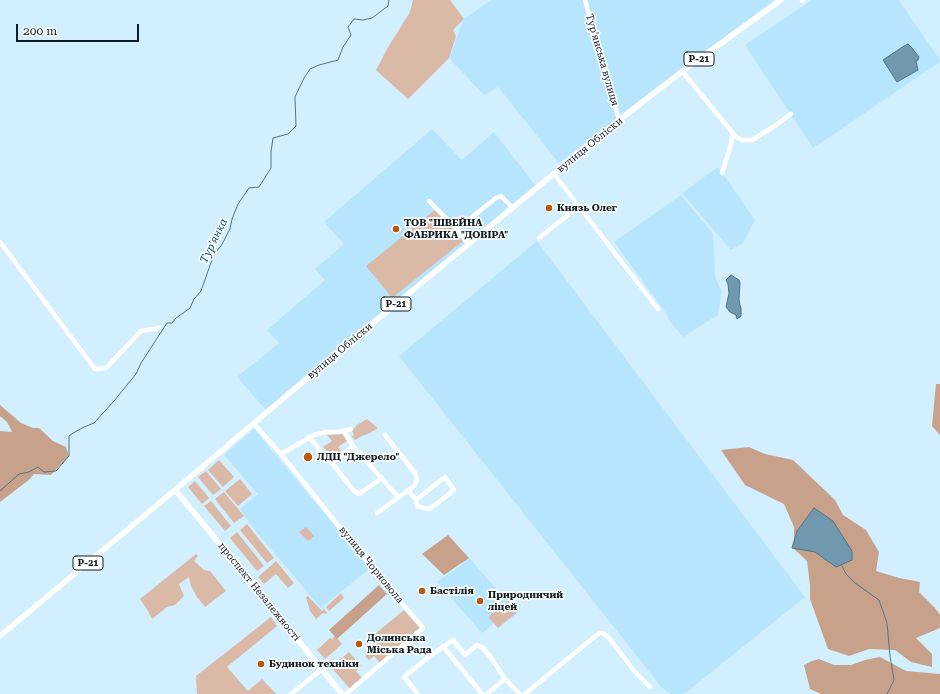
<!DOCTYPE html>
<meta charset="utf-8">
<style>
body{margin:0}
#map{position:relative;width:940px;height:694px;overflow:hidden;background:#d1efff;font-family:"Roboto Serif",serif}
canvas{display:block}
.scale{position:absolute;left:16px;top:24px;width:123px;height:18px;box-sizing:border-box;border:2px solid #0e1c23;border-top:0;padding-left:5px;font-size:12px;line-height:14px;white-space:nowrap;color:#0e1c23;-webkit-text-stroke:3px #fff;paint-order:stroke}
</style>
<div id="map">
<canvas width="940" height="694"></canvas>
<div class="scale">200 m</div>
</div>
<script>
const g = document.querySelector('canvas').getContext('2d');
g.lineJoin = 'round';
function fillPath(path, color) { g.fillStyle = color; g.fill(path, 'evenodd'); }
const shape = rows => new Path2D(rows.map(r => 'M' + r).join(''));
function stroke(path, color, width, dash) { g.strokeStyle = color; g.lineWidth = width; g.lineCap = dash ? 'butt' : 'round'; g.setLineDash(dash || []); g.stroke(path); }
function write(font, color, halo, rows, align = 'center') {
  g.font = font + ' "Roboto Serif",serif'; g.lineWidth = 3.5; g.setLineDash([]); g.textBaseline = 'middle'; g.strokeStyle = halo; g.fillStyle = color; for (const [text, x, y, turn = 0] of rows) {
    g.save(); g.translate(x, y); g.rotate((+turn || 0) * Math.PI / 180); g.textAlign = isNaN(turn) ? turn : align; if (halo) g.strokeText(text, 0, 0); g.fillText(text, 0, 0); g.restore();
  }
}
const built = shape([
 [491,0,774,0,559,163,498,87,484,95,449,58,464,19],
 [812,0,899,0,940,60,940,62,813,148,745,45],
 [432,129,462,160,494,132,535,185,266,410,237,377,279,343,267,330,325,280,315,269,344,244,324,222],
 [718,167,755,220,743,243,731,250,682,193],
 [681,195,713,234,715,278,722,291,718,315,683,337,669,320,666,313,614,242],
 [537,241,805,597,684,694,671,694,663,689,399,356],
 [254,429,370,568,321,608,254,529,240,509,258,494,224,455],
 [469,558,518,613,498,628,494,623,482,633,437,582,460,566]
]);
const green = shape([
 [413,0,450,0,464,19,453,30,456,36,449,58,408,99,376,70,387,49,410,12],
 [435,210,463,241,392,298,366,266],
 [367,419,374,425,378,428,370,433,360,437,355,440,352,437,354,434,352,431,357,425],
 [342,434,347,441,338,447,342,452,334,458,323,447,332,441,327,435],
 [219,460,234,477,223,487,208,470],
 [206,471,221,489,213,495,198,477],
 [240,479,252,494,238,506,225,491],
 [195,481,209,498,202,504,188,487],
 [224,492,244,516,234,523,215,499],
 [211,501,231,526,225,531,204,506],
 [247,524,274,558,267,563,240,530],
 [306,527,314,536,308,541,299,532],
 [237,532,264,566,257,571,230,538],
 [196,554,198,556,194,561,204,570,210,571,226,591,205,607,197,597,191,586,189,577,179,584,184,596,175,605,167,607,152,619,148,611,140,599],
 [276,561,294,583,288,588,276,574,264,584,258,577],
 [341,593,344,598,329,611,326,607],
 [308,596,322,611,324,609,327,613,325,614,323,613,316,619,310,611,306,597],
 [508,601,517,612,498,628,488,617],
 [404,610,420,628,380,663,374,656,369,660,365,656,376,647,369,639],
 [271,617,277,626,227,667,248,691,262,679,276,694,197,694,196,676],
 [335,636,342,644,325,659,317,650,330,638,332,639],
 [349,652,361,666,356,671,362,678,350,689,331,667]
]);
const forest = shape([
 [936,384,940,384,940,435,932,426],
 [0,405,21,423,33,428,39,428,53,441,66,447,69,456,51,475,34,474,30,479,0,502,0,431,12,432,7,422,0,416],
 [749,447,765,454,793,460,835,500,843,515,866,530,879,552,876,571,899,578,920,582,919,592,935,608,940,615,940,628,916,638,932,654,932,667,911,662,895,650,869,649,849,656,828,649,810,599,810,585,807,561,794,549,794,527,784,504,745,485,721,450],
 [448,535,469,558,444,575,422,554],
 [379,585,387,594,337,639,329,630],
 [880,657,906,671,940,674,940,694,821,694,810,689,804,665,812,661,819,659,834,665,851,665,865,660]
]);
const water = shape([
 [908,44,912,48,919,57,918,60,916,61,918,70,897,82,883,60,904,46,908,44],
 [731,275,739,280,740,283,739,299,740,305,741,308,741,316,737,319,736,315,730,312,726,307,729,293,728,284,726,280,731,275],
 [814,508,833,521,852,551,852,560,836,567,815,552,792,548,797,531,814,508]
]);
const stream = shape([
 [0,491,19,474,29,472,38,467,44,472,56,471,69,456,69,436,73,433,84,427,94,423,114,401,136,374,141,363,167,323,172,323,176,318,190,308,194,299,201,291,214,254,221,246,230,229,232,219,238,204,249,188,259,187,271,168,271,152,273,138,288,134,296,126,295,97,304,78,310,69,319,65,338,60,343,47,351,35,348,27,354,19,363,20,372,18,388,6,389,0],
 [841,564,846,574,855,583,879,600,887,623,890,656,894,680,887,694]
]);
const minor = shape([
 [585,0,619,120],
 [802,1,803,0],
 [682,71,736,137,742,140,752,140,776,125,791,114],
 [722,173,731,144,733,133],
 [554,174,658,309],
 [429,201,457,229,468,244],
 [457,229,496,198,501,196,513,208],
 [539,238,579,206],
 [0,242,95,369,106,368,141,331,159,328],
 [254,424,281,454,382,580,423,628,346,694],
 [345,431,347,436,353,446],
 [309,437,330,462,332,463,354,491,359,494,382,478],
 [281,454,314,435,326,432,339,432,351,429],
 [332,463,353,446,398,497],
 [408,490,416,500,445,477,454,490,431,508,428,509,417,506,416,500],
 [377,513,414,486,417,480,415,473,385,435],
 [443,646,482,694],
 [291,694,322,669],
 [418,694,404,677,430,656,453,640,465,655,477,645,483,648,492,659,505,679],
 [487,694,505,679,520,694],
 [525,694,599,633,603,633,609,638,635,672,650,687]
]);
const major = shape([
 [175,490,205,526,342,694],
 [0,636,175,490,351,341,619,120,688,67,781,0]
]);
const markers = [
 [549,208,4,"#b7580b"],
 [396,229,4,"#b7580b"],
 [308,457,5,"#b7580b"],
 [422,591,4,"#b7580b"],
 [480,601,4,"#b7580b"],
 [359,644,4,"#b7580b"],
 [261,664,4,"#b7580b"]
];
const shields = [
 [699,59,30],
 [396,304,30],
 [88,563,30]
];
const shieldNames = [
 ["Р-21",699,59],
 ["Р-21",396,304],
 ["Р-21",88,563]
];
const streetNames = [
 ["Турʼянська вулиця",602,60,74],
 ["вулиця Обліски",590,145,-39],
 ["вулиця Обліски",340,351,-40],
 ["вулиця Чорновола",371,565,51],
 ["проспект Незалежності",259,592,51]
];
const poiNames = [
 ["Князь Олег",557,208],
 ["ТОВ \"ШВЕЙНА",404,223],
 ["ФАБРИКА \"ДОВІРА\"",404,235],
 ["ЛДЦ \"Джерело\"",317,457],
 ["Бастілія",430,591],
 ["Природничий",488,595],
 ["ліцей",488,607],
 ["Долинська",367,638],
 ["Міська Рада",367,650],
 ["Будинок техніки",269,664]
];
const waterNames = [
 ["Тур'янка",214,241,-64]
];
fillPath(built, '#b8e5fe');
fillPath(green, '#dab9a7');
fillPath(forest, '#c8a18b');
fillPath(water, '#7099af');
stroke(water, '#537485', 1);
stroke(stream, '#537485', 1);
stroke(minor, '#fff', 4.5);
stroke(major, '#fff', 5.5);
for (const [x, y, r, color] of markers) { const dot = new Path2D(); dot.arc(x, y, r, 0, 2 * Math.PI); g.fillStyle = color; g.fill(dot); stroke(dot, '#fff', 1.5); }
for (const [x, y, w] of shields) { const box = new Path2D(); box.roundRect(x - w / 2, y - 7, w, 14, 3); g.fillStyle = '#fff'; g.fill(box); stroke(box, '#0e1c23', 1); }
write('bold 9px', '#0e1c23', null, shieldNames);
write('10px', '#0e1c23', '#fff', streetNames);
write('bold 10px', '#0e1c23', '#fff', poiNames, 'left');
write('italic 11px', '#005271', '#fff', waterNames);
</script>
